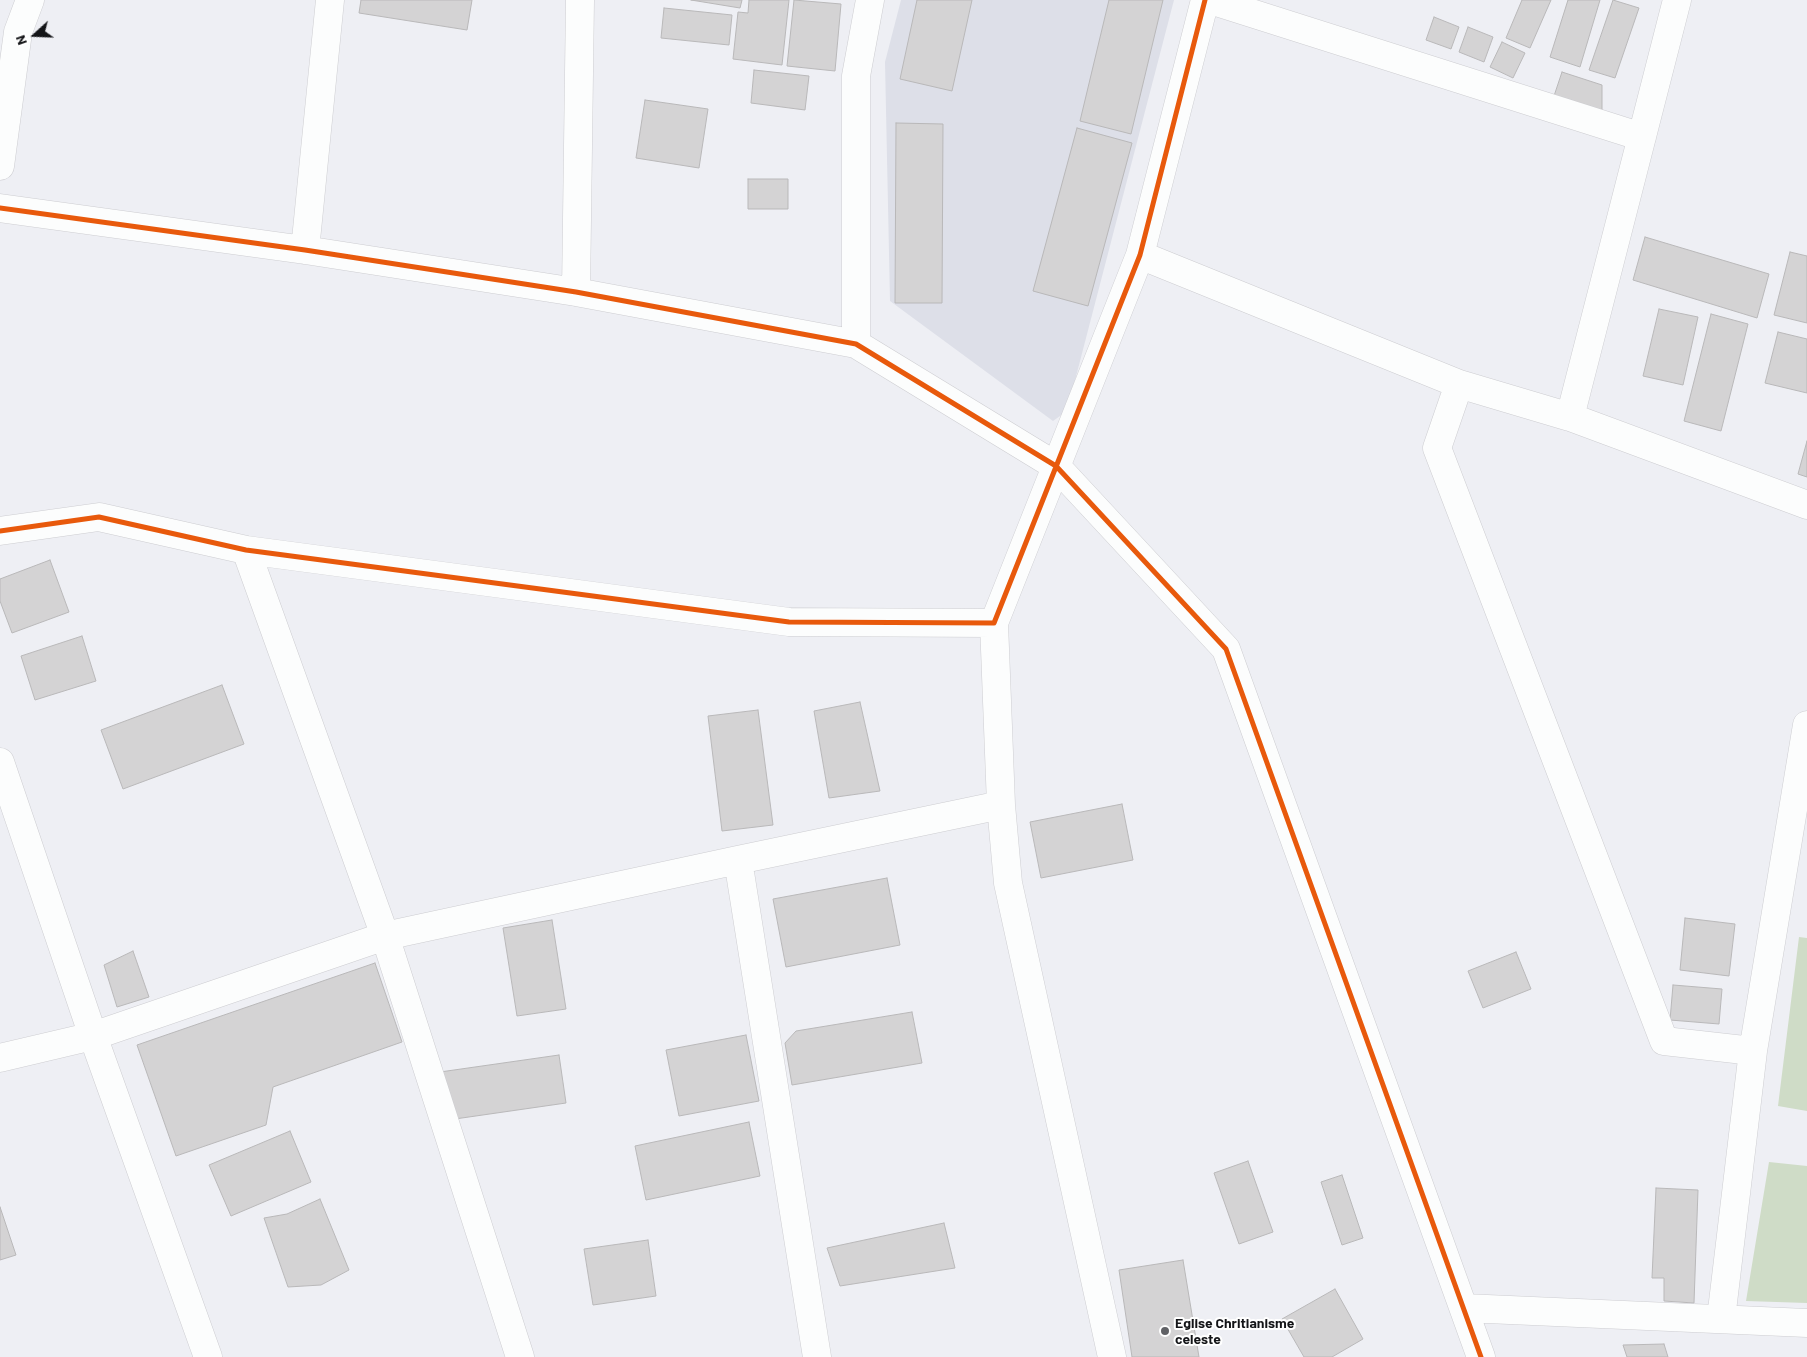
<!DOCTYPE html>
<style>
body{margin:0}
#map{position:relative;width:1807px;height:1357px;overflow:hidden;background:#eeeff4;font-family:Barlow,sans-serif}
canvas{display:block}
.north{position:absolute;left:10px;top:10px;width:50px;height:50px;-webkit-text-stroke:4px #fff;paint-order:stroke;rotate:250deg;font-size:14px;font-weight:700;line-height:20px;text-align:center;color:#141518}
.north::after{content:'';display:block;margin:auto;width:18px;height:22px;background:#141518;clip-path:polygon(50% 0,100% 100%,50% 72%,0 100%)}
</style>
<div id="map">
<canvas width="1807" height="1357"></canvas>
<div class="north">N</div>
</div>
<script>
const g = document.querySelector('canvas').getContext('2d');
g.lineJoin = 'round';
function fillPath(path, color) { g.fillStyle = color; g.fill(path, 'evenodd'); }
const shape = rows => new Path2D(rows.map(r => 'M' + r).join(''));
function stroke(path, color, width, dash) { g.strokeStyle = color; g.lineWidth = width; g.lineCap = dash ? 'butt' : 'round'; g.setLineDash(dash || []); g.stroke(path); }
function write(font, color, halo, rows, align = 'center') {
  g.font = font + ' Barlow,sans-serif'; g.lineWidth = 4; g.setLineDash([]); g.textBaseline = 'middle'; g.strokeStyle = halo; g.fillStyle = color; for (const [text, x, y, turn = 0] of rows) {
    g.save(); g.translate(x, y); g.rotate((+turn || 0) * Math.PI / 180); g.textAlign = isNaN(turn) ? turn : align; if (halo) g.strokeText(text, 0, 0); g.fillText(text, 0, 0); g.restore();
  }
}
const built = shape([
 [901,0,1174,0,1067,411,1053,421,890,301,885,62]
]);
const green = shape([
 [1799,937,1807,938,1807,1111,1778,1106],
 [1769,1162,1807,1166,1807,1303,1746,1301]
]);
const building = shape([
 [361,0,472,0,467,30,359,13,361,0],
 [691,0,742,0,740,8,691,0],
 [749,0,789,0,782,65,733,59,738,12,748,13,749,0],
 [794,0,841,4,835,71,787,66,794,0],
 [917,0,972,0,952,91,900,79,917,0],
 [1109,0,1163,0,1131,134,1080,121,1109,0],
 [1522,0,1551,0,1530,48,1506,38,1522,0],
 [1568,0,1600,0,1580,67,1550,57,1568,0],
 [1613,0,1639,8,1615,78,1589,70,1613,0],
 [664,8,732,15,729,45,661,38,664,8],
 [1434,17,1459,27,1451,49,1426,40,1434,17],
 [1468,27,1493,37,1484,62,1459,52,1468,27],
 [1502,42,1525,53,1513,78,1490,67,1502,42],
 [754,70,809,76,805,110,751,103,754,70],
 [1562,72,1602,85,1602,112,1554,96,1562,72],
 [645,100,708,109,699,168,636,158,645,100],
 [896,123,943,124,942,303,895,303,896,123],
 [1077,128,1132,143,1088,306,1033,291,1077,128],
 [748,179,788,179,788,209,748,209,748,179],
 [1645,237,1769,274,1757,318,1633,280,1645,237],
 [1790,252,1807,256,1807,323,1774,315,1790,252],
 [1659,309,1698,317,1683,385,1643,376,1659,309],
 [1711,314,1748,324,1721,431,1684,421,1711,314],
 [1778,332,1807,339,1807,393,1765,383,1778,332],
 [1807,441,1807,477,1798,474,1807,441],
 [50,560,69,612,12,633,0,601,0,579,50,560],
 [82,636,96,681,35,700,21,656,82,636],
 [222,685,244,744,123,789,101,730,222,685],
 [860,702,880,791,829,798,814,711,860,702],
 [758,710,773,825,722,831,708,716,758,710],
 [1122,804,1133,860,1041,878,1030,822,1122,804],
 [887,878,900,945,786,967,773,899,887,878],
 [1685,918,1735,924,1729,976,1680,970,1685,918],
 [552,920,566,1009,517,1016,503,928,552,920],
 [133,951,149,997,117,1007,104,965,133,951],
 [1516,952,1531,989,1483,1008,1468,971,1516,952],
 [375,963,402,1042,273,1087,266,1125,176,1156,137,1045,375,963],
 [1673,985,1722,989,1719,1024,1670,1020,1673,985],
 [912,1012,922,1063,792,1085,785,1043,796,1031,912,1012],
 [746,1035,759,1101,679,1116,666,1050,746,1035],
 [559,1055,566,1103,441,1121,433,1073,559,1055],
 [749,1122,760,1176,646,1200,635,1146,749,1122],
 [290,1131,311,1182,231,1216,209,1165,290,1131],
 [1248,1161,1273,1232,1239,1244,1214,1173,1248,1161],
 [1342,1175,1363,1238,1342,1245,1321,1182,1342,1175],
 [1656,1188,1698,1190,1694,1303,1664,1301,1664,1278,1652,1278,1656,1188],
 [320,1199,349,1270,321,1285,288,1287,264,1218,287,1214,320,1199],
 [0,1207,16,1255,0,1260,0,1207],
 [944,1223,955,1268,840,1286,827,1248,944,1223],
 [648,1240,656,1296,593,1305,584,1249,648,1240],
 [1183,1260,1199,1357,1132,1357,1119,1270,1183,1260],
 [1335,1289,1363,1339,1332,1357,1304,1357,1282,1319,1335,1289],
 [1664,1344,1668,1357,1627,1357,1623,1345,1664,1344]
]);
const minor = shape([
 [1210,0,1642,137],
 [0,166,18,32,30,0],
 [0,208,305,250,576,292,856,344,1056,466,1226,649,1481,1357],
 [305,250,330,0],
 [1140,255,1459,384,1570,417,1807,505],
 [576,292,580,0],
 [856,344,856,76,870,0],
 [1459,384,1437,448,1664,1041,1753,1051],
 [1570,417,1677,0],
 [0,531,99,517,246,550,789,622,994,623,1140,255,1205,0],
 [246,550,385,936,520,1357],
 [994,623,1001,805,1008,883,1112,1357],
 [0,762,93,1036,208,1357],
 [738,860,817,1357],
 [0,1058,93,1036,385,936,738,860,1001,805],
 [1464,1308,1807,1323],
 [1721,1319,1753,1051,1807,725]
]);
const cycleway = shape([
 [0,208,305,250,576,292,856,344,1056,466,1226,649,1481,1357],
 [0,531,99,517,246,550,789,622,994,623,1140,255,1205,0]
]);
const markers = [
 [1165,1331,5,"#606165"]
];
const poiNames = [
 ["Eglise Chritianisme",1175,1323],
 ["celeste",1175,1339]
];
fillPath(built, '#dddfe8');
fillPath(green, '#cfdcc7');
fillPath(building, '#d4d3d4');
stroke(building, '#b9b8b9', 1);
stroke(minor, '#cdcdd1', 29);
stroke(minor, '#fcfdfd', 28);
stroke(cycleway, '#e8590c', 5);
for (const [x, y, r, color] of markers) { const dot = new Path2D(); dot.arc(x, y, r, 0, 2 * Math.PI); g.fillStyle = color; g.fill(dot); stroke(dot, '#fff', 2); }
write('bold 14px', '#141518', '#fff', poiNames, 'left');
</script>
